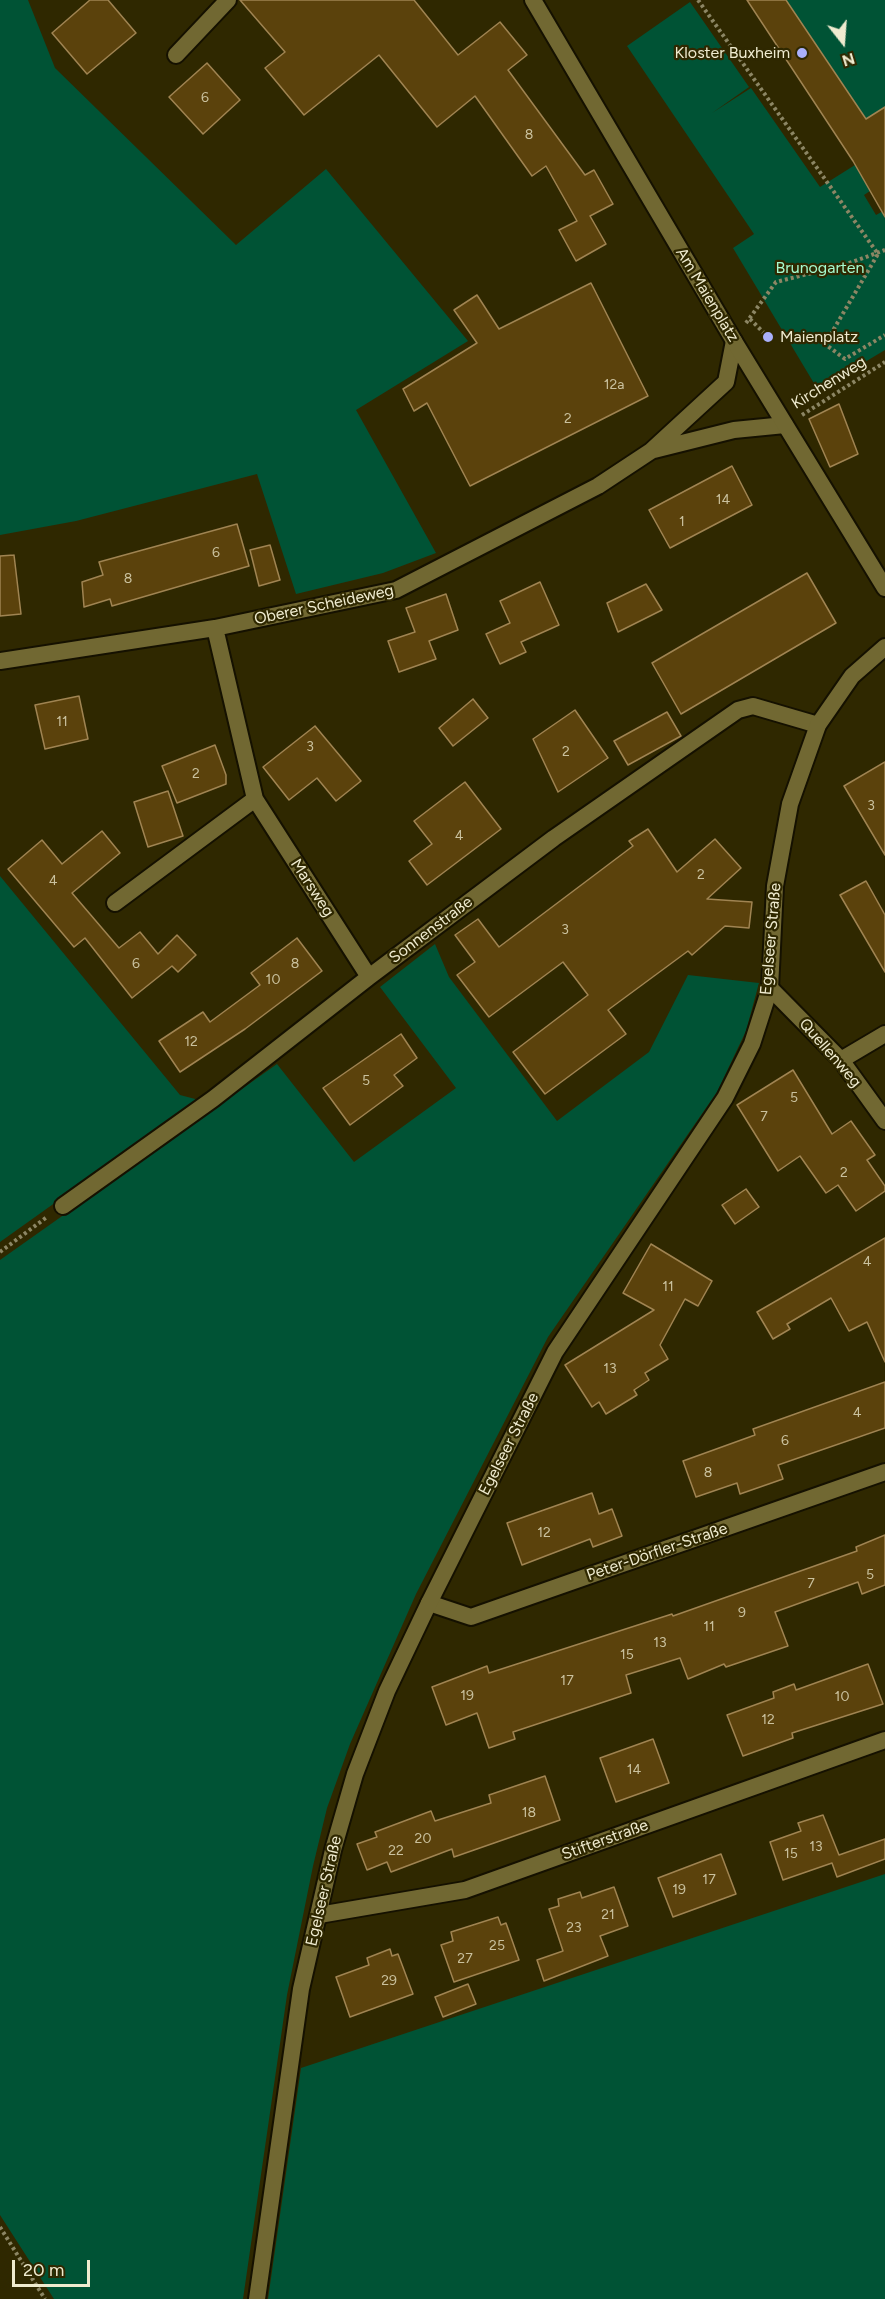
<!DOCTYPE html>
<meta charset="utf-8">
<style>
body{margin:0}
#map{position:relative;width:885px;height:2299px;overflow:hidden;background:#2f2800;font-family:Figtree,sans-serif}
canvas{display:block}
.north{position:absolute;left:813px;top:12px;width:60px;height:60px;-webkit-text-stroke:4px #2f2800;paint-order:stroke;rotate:163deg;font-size:16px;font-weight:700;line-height:24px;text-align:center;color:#efebcf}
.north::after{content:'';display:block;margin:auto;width:21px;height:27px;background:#efebcf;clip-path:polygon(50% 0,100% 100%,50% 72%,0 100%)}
.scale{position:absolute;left:12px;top:2260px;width:78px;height:27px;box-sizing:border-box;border:3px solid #efebcf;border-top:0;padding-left:8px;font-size:18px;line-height:21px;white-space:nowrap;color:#efebcf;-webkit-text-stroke:4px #2f2800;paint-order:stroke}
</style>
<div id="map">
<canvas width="885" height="2299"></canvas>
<div class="north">N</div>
<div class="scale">20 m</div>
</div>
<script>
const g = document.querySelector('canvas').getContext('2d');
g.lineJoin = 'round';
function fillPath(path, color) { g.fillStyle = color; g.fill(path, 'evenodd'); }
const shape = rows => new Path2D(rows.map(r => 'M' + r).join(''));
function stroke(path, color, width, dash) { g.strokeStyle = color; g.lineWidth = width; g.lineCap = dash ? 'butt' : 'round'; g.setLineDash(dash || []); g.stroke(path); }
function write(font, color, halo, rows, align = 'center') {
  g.font = font + ' Figtree,sans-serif'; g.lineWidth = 4.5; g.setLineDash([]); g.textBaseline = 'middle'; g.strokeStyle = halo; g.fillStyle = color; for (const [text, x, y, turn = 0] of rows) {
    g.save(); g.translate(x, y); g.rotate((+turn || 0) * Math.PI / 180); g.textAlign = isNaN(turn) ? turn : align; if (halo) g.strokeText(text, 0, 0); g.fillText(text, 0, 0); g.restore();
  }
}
const green = shape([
 [0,0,28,0,55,68,236,245,326,169,468,341,356,410,436,553,383,573,296,594,257,474,76,521,0,535],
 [786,0,885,0,885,107,866,119],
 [690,2,749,87,712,113,751,88,820,187,855,165,870,191,864,195,876,215,885,210,885,350,818,390,733,248,754,234,627,46],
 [0,876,180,1095,199,1100,0,1242],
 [435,944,449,977,557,1121,649,1052,688,975,759,983,746,1031,717,1092,548,1337,416,1594,350,1744,327,1808,313,1866,287,1995,243,2299,54,2299,0,2215,0,1260,277,1064,354,1162,456,1088,380,987],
 [885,1874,885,2299,268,2299,301,2068]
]);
const building = shape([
 [90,0,108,0,136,33,87,74,52,33,90,0],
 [240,0,414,0,458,55,500,22,527,55,508,70,585,175,594,170,613,204,590,216,606,244,576,261,559,230,577,221,546,166,532,176,475,96,437,127,379,55,304,115,265,68,285,52,240,0],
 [747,0,786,0,866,119,885,107,885,217,853,161,747,0],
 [207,63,240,100,203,134,169,97,207,63],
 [591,283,648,396,470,486,427,403,414,411,403,389,477,343,454,310,477,295,499,329,591,283],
 [839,404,858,454,830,467,809,419,839,404],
 [732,466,752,505,670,548,649,510,732,466],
 [237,524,249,566,112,606,110,599,84,607,82,582,103,575,99,562,237,524],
 [270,545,280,580,259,586,250,550,270,545],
 [14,555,21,614,0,616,0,556,14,555],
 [807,573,836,623,681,714,652,663,807,573],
 [540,582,559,625,521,642,526,652,500,664,486,634,510,623,500,601,540,582],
 [646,584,662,610,618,632,607,603,646,584],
 [446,594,458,630,429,641,436,659,399,672,388,641,415,632,406,608,446,594],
 [79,696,88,739,45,749,35,705,79,696],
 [473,699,488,718,453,746,439,728,473,699],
 [575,710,608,758,558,792,533,739,575,710],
 [667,712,681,736,628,765,614,741,667,712],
 [315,726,361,781,336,801,317,778,289,800,263,767,315,726],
 [215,745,226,775,226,784,177,803,162,766,215,745],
 [885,762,885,855,844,786,885,762],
 [465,782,501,829,427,885,409,861,432,844,414,821,465,782],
 [168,791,183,836,148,847,134,802,168,791],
 [648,829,677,872,715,839,741,868,707,899,752,902,749,928,725,926,692,955,688,951,608,1010,626,1034,545,1094,513,1052,588,995,563,962,489,1017,457,975,475,962,455,935,478,919,499,947,633,846,629,841,648,829],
 [102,831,120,853,72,893,119,948,140,932,158,954,177,935,196,955,178,972,172,966,132,998,85,938,74,947,8,869,42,840,62,864,102,831],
 [866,881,885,915,885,972,840,895,866,881],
 [297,938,322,971,245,1029,180,1072,159,1041,203,1012,210,1022,260,985,251,973,297,938],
 [401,1034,417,1058,394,1075,403,1086,350,1125,323,1088,401,1034],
 [793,1070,832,1134,851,1121,875,1155,867,1160,885,1186,885,1191,856,1211,838,1185,826,1193,800,1156,778,1171,737,1105,793,1070],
 [746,1189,759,1207,735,1224,722,1205,746,1189],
 [885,1238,885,1362,867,1322,849,1331,831,1298,787,1324,790,1329,773,1339,757,1312,885,1238],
 [651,1244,712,1281,698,1306,685,1299,660,1345,668,1359,645,1373,649,1380,634,1390,637,1395,606,1414,599,1402,592,1407,565,1365,654,1310,623,1293,651,1244],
 [885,1382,885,1428,778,1465,783,1479,740,1494,737,1483,696,1497,683,1461,755,1435,753,1429,885,1382],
 [592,1493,599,1514,612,1509,622,1536,593,1547,590,1539,522,1565,507,1523,592,1493],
 [885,1535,885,1585,862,1594,858,1582,775,1612,788,1646,726,1667,724,1664,688,1679,680,1658,626,1675,631,1693,513,1732,515,1739,489,1748,477,1713,446,1725,432,1687,487,1666,489,1673,672,1614,673,1616,857,1551,856,1547,885,1535],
 [868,1664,883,1704,792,1733,793,1738,743,1756,727,1715,774,1698,773,1692,794,1684,796,1690,868,1664],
 [653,1739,669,1783,616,1802,600,1758,653,1739],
 [545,1776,560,1820,454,1857,452,1849,391,1872,387,1862,367,1870,357,1844,377,1837,375,1832,431,1811,435,1821,491,1803,489,1795,545,1776],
 [823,1815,839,1855,885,1839,885,1859,837,1877,832,1863,783,1880,770,1842,801,1831,798,1823,823,1815],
 [721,1854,736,1894,673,1917,658,1878,721,1854],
 [614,1887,628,1926,600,1936,608,1956,544,1981,537,1960,563,1951,549,1909,559,1906,558,1899,580,1892,582,1898,614,1887],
 [498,1917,501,1925,506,1923,519,1960,454,1982,441,1945,453,1941,451,1932,498,1917],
 [390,1949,392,1956,398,1954,413,1994,350,2017,336,1977,369,1965,367,1958,390,1949],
 [468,1984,476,2004,443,2017,435,1997,468,1984]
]);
const path = shape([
 [698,0,878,254,825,344,845,359,885,335],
 [750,319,768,337],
 [746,323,776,282,844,265,885,250],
 [802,415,885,362],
 [0,1252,47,1217],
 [0,2227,45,2299]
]);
const minor = shape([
 [176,55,228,0],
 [654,450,734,430,785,425],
 [215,628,255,799,369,977],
 [0,661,215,628,396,590,598,486,651,451,726,382,734,341],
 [115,903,255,799],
 [770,988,841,1060,885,1121],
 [841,1060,885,1034],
 [63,1206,213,1099,369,977,554,838,738,710,753,706,818,725],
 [429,1603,471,1617,885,1472],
 [319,1915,465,1890,885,1740]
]);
const tertiary = shape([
 [533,0,734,341,885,588],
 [257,2299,301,1989,333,1850,355,1774,387,1691,429,1603,555,1352,725,1098,752,1044,770,988,775,886,790,804,818,725,852,676,885,647]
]);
const markers = [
 [802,53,6,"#aab0fb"],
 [768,337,6,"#aab0fb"]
];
const numberNames = [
 ["6",205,98],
 ["8",529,135],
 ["12a",614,385],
 ["2",568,419],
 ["14",723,500],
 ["1",682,522],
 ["6",216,553],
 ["8",128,579],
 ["11",62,722],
 ["3",310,747],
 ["2",566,752],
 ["2",196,774],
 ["3",871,806],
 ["4",459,836],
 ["2",701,875],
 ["4",53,881],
 ["3",565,930],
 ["6",136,964],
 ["8",295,964],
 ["10",273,980],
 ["12",191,1042],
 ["5",366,1081],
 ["5",794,1098],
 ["7",764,1117],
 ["2",844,1173],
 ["4",867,1262],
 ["11",668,1287],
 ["13",610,1369],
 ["4",857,1413],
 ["6",785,1441],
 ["8",708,1473],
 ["12",544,1533],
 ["5",870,1575],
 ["7",811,1584],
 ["9",742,1613],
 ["11",709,1627],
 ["13",660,1643],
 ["15",627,1655],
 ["17",567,1681],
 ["19",467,1696],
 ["10",842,1697],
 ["12",768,1720],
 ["14",634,1770],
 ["18",529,1813],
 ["20",423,1839],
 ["13",816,1847],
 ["22",396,1851],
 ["15",791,1854],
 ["17",709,1880],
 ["19",679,1890],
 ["21",608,1915],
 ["23",574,1928],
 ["25",497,1946],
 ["27",465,1959],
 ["29",389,1981]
];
const poiNames = [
 ["Kloster Buxheim",790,53],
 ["Maienplatz",780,337,"left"]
];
const parkNames = [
 ["Brunogarten",820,268]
];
const streetNames = [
 ["Am Maienplatz",707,295,59],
 ["Kirchenweg",829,383,-32],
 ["Oberer Scheideweg",324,605,-12],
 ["Marsweg",312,888,57],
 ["Sonnenstraße",431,930,-37],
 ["Egelseer Straße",771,939,-85],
 ["Quellenweg",830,1053,49],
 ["Egelseer Straße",509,1444,-63],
 ["Peter-Dörfler-Straße",657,1552,-19],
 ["Stifterstraße",605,1840,-20],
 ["Egelseer Straße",324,1891,-77]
];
fillPath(green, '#005335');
fillPath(building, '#5b420c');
stroke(building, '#a08452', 1.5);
stroke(minor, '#151100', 20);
stroke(tertiary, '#151100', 20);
stroke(path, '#8c8664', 4, [3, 3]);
stroke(minor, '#716832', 16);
stroke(tertiary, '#716832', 16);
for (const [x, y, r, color] of markers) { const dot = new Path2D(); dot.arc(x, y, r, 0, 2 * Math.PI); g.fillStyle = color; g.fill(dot); stroke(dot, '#2f2800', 2); }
write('14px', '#cac19e', null, numberNames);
write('16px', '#efebcf', '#2f2800', poiNames, 'right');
write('16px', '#a5face', '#2f2800', parkNames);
write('16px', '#efebcf', '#2f2800', streetNames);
</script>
